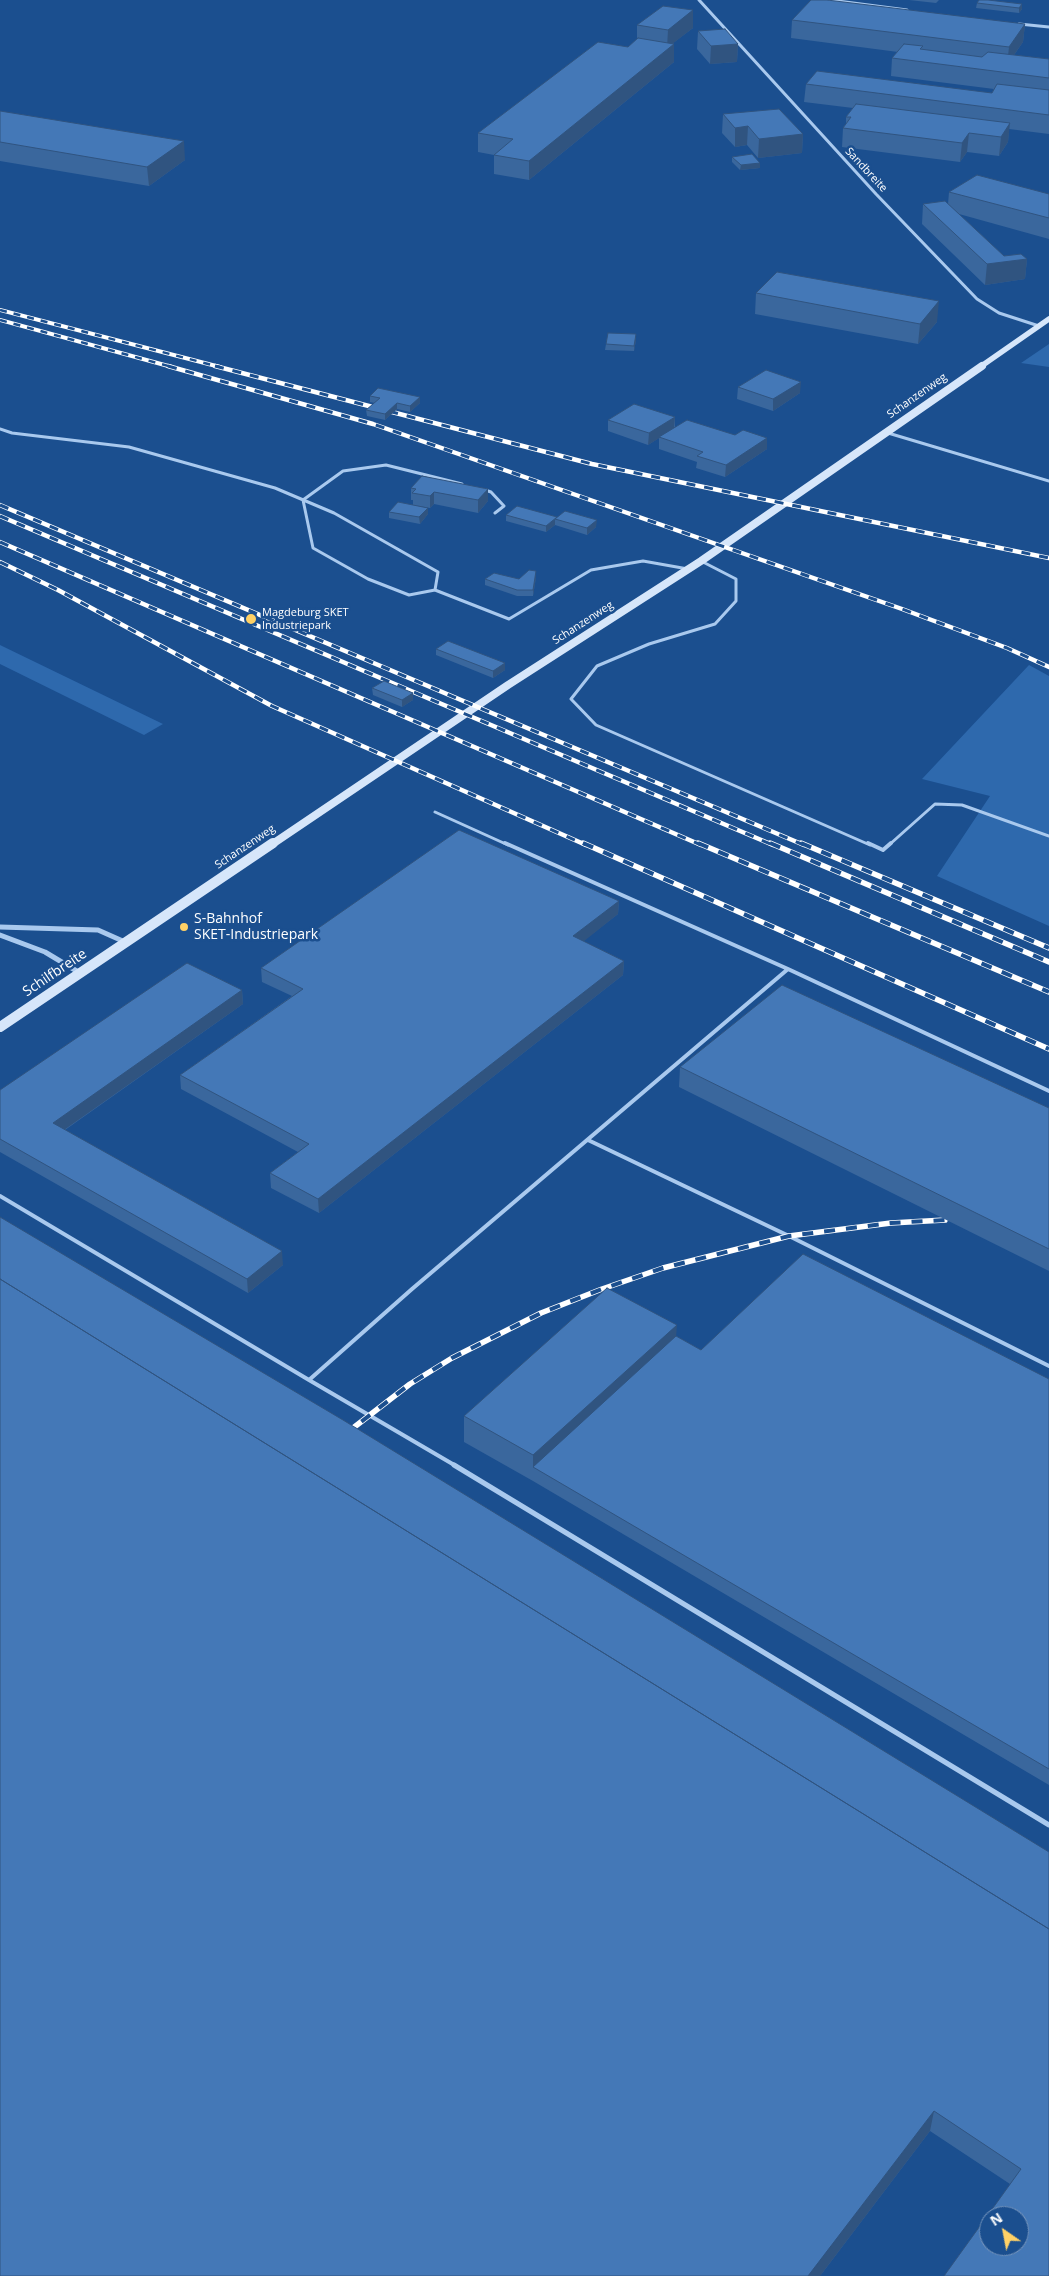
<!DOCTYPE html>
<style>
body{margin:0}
#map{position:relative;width:1049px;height:2276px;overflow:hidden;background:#1b4f8f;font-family:"Open Sans",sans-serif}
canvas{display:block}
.north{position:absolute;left:979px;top:2206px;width:50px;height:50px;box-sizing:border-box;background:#1b4f8f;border:1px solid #7695bc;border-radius:50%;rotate:327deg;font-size:14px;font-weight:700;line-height:20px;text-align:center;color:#fff}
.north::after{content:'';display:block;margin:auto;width:18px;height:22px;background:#ffd166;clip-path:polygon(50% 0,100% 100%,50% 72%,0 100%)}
</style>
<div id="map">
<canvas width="1049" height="2276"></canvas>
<div class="north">N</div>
</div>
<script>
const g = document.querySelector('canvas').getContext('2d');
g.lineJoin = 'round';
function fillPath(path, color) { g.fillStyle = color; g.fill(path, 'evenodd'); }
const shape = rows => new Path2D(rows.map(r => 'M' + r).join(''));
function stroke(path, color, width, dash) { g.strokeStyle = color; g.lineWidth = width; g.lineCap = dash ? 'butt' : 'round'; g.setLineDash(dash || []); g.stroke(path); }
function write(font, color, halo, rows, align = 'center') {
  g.font = font + ' "Open Sans",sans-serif'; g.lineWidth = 5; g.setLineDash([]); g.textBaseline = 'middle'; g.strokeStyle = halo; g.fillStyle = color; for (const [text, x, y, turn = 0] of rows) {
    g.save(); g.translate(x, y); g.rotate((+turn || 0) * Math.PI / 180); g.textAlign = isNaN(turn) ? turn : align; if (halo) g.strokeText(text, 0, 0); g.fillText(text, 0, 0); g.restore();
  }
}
const green = shape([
 [1049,344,1049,367,1021,363],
 [0,645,163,724,144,735,0,664],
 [1029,665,1049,676,1049,926,937,876,990,796,922,779]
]);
const serviceFar2 = shape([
 [0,429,12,433,129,447,275,488,334,513,438,572,435,590],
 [888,433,1049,481],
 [462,484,386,465,343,471,303,500,313,548,368,579,409,595,435,590,509,619,591,570,643,561,688,569],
 [485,490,491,492,504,506,495,513],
 [701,561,736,579,736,601,715,624,649,644,597,666,571,699,596,725,870,845],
 [435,812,508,845],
 [889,845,935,804,962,805,1049,836]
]);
const serviceFar1 = shape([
 [868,843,883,850,891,843],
 [788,969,1049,1091],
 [588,1140,789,1236,1049,1366],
 [0,1196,309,1380,412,1289,788,969,505,843],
 [309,1380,456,1466]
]);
const service = shape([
 [454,1465,1049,1825]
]);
const minorFar1 = shape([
 [699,0,876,194,977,299,999,313,1039,326],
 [830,0,907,10],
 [1019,24,1049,27]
]);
const minor = shape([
 [0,927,98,930,125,942],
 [0,935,45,952,80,973]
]);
const secondaryFar2 = shape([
 [980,367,1049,319]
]);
const secondaryFar1 = shape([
 [271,845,508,685,701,561,982,366]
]);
const secondary = shape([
 [0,1027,273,843]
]);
const railFar2 = shape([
 [0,310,220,367],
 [0,320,172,367]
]);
const railFar1 = shape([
 [168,366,373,424,902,609,1007,648,1049,667],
 [215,366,592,464,1049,558],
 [0,505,804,845],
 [0,516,773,845],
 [0,542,701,845],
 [0,562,58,590,272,706,586,845]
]);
const rail = shape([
 [583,843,1049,1049],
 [698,843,1049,992],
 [770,843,1049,962],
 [801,843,1049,948],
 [344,1435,410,1384,452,1358,541,1313,602,1289,663,1268,789,1236,891,1223,945,1220]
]);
const wall = shape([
 [909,0,939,0,936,3],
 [988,0,1022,9,1019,13,976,8,977,3],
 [792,20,1025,24,1023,42,1014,55,1049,59,1049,134,1009,129,1008,142,999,156,967,152,960,162,842,147,843,128,846,125,846,117,853,108,804,102,806,84,992,93,994,89,891,76,892,58,898,52,791,38],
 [637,25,693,28,673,43,674,44,674,62,529,180,494,174,494,155,478,152,478,133,628,47,637,39],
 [698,31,738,44,737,62,710,64,697,49],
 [0,111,185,160,149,186,0,161],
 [723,114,803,134,802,153,758,158,747,145,735,147,722,133],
 [732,157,760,168,740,170,732,162],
 [949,192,1049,194,1049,239,959,214,1004,256,1027,259,1025,279,985,285,922,224,923,204,948,204],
 [756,293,937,322,918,344,755,314],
 [636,340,634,351,605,350,606,344],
 [738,387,800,393,773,411,737,399],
 [370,396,420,397,420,403,410,412,397,409,385,420,367,416,366,410,375,403,370,402],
 [675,417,675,428,767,449,725,477,696,468,697,462,659,449,659,438,648,445,608,431,608,420],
 [411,488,488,501,478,513,434,504,430,508,413,505,413,500,411,500],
 [389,512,428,514,420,524,389,518],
 [506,515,557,517,596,527,587,535,555,525,546,532,506,521],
 [536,577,533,596,517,596,485,585,485,579,519,579],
 [436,649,505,663,505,670,493,678,436,655],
 [372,688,413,700,402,707,373,695],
 [619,901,618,914,583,941,624,961,623,975,319,1213,271,1188,270,1173,298,1152,181,1089,180,1075,292,996,262,982,261,968],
 [242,990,243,1004,65,1130,283,1265,248,1293,0,1152,0,1090],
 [680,1067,1049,1108,1049,1271,679,1087],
 [676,1336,701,1350,1049,1379,1049,1785,533,1481,464,1442,464,1416],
 [1049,1852,1049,2276,1010,2184,930,2131,820,2276]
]);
const shadedWall = shape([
 [1022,4,1022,9,1019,13,1019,8],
 [693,10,693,28,667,48,668,30],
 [1025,24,1023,42,1007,65,1009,47],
 [674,44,674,62,529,180,529,161],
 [738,44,737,62,710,64,711,46],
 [1010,123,1008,142,999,156,1001,137],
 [748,126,747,145,735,147,735,128],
 [969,133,967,152,960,162,962,143],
 [803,134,802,153,758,158,759,139],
 [184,141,185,160,149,186,147,167],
 [760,163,760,168,740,170,741,165],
 [1027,259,1025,279,985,285,987,264],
 [939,301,937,322,918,344,920,324],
 [636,334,636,340,634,351,634,346],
 [801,382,800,393,773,411,773,399],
 [420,397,420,403,410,412,410,406],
 [397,403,397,409,385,420,385,414],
 [675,417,674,429,648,445,649,433],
 [767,438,767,449,725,477,726,465],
 [488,489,488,501,478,513,478,500],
 [434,492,434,504,430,508,430,496],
 [428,508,428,514,420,524,419,517],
 [555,519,555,525,546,532,546,526],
 [597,520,596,527,587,535,587,528],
 [536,571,536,577,533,596,533,590],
 [505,663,505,670,493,678,493,671],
 [413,693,413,700,402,707,402,700],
 [619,901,618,914,573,950,573,936],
 [624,961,623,975,319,1213,318,1199],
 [242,990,243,1004,54,1137,53,1123],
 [282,1251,283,1265,248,1293,247,1279],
 [677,1325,675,1350,533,1467,533,1481,533,1455],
 [934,2111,930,2131,820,2276,808,2276]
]);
const building = shape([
 [811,0,827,0,1025,24,1009,47,792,20,811,0],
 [979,0,988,0,1022,4,1019,8,977,3,979,0],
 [663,6,693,10,668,30,637,25,663,6],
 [725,29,738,44,711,46,698,31,725,29],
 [638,38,674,44,529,161,494,155,513,139,478,133,598,42,628,47,638,38],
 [904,44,923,46,920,49,982,57,988,52,1049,59,1049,78,892,58,904,44],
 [817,71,992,93,997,84,1049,90,1049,115,806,84,817,71],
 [856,104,1010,123,1001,137,969,133,962,143,843,128,851,117,846,117,856,104],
 [779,109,803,134,759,139,748,126,735,128,723,114,779,109],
 [0,111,184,141,147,167,0,142,0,111],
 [752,154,760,163,741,165,732,157,752,154],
 [977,175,1049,194,1049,218,949,192,977,175],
 [945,201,1004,256,1021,254,1027,259,987,264,923,204,945,201],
 [777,272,939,301,920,324,756,293,777,272],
 [608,333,636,334,634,346,606,344,608,333],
 [766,370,801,382,773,399,738,387,766,370],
 [378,388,420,397,410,406,397,403,385,414,366,410,380,398,370,396,378,388],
 [634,404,675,417,649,433,608,420,634,404],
 [687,420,735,435,743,430,767,438,726,465,697,456,703,452,659,437,687,420],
 [422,476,488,489,478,500,434,492,430,496,412,493,416,489,411,488,422,476],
 [398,502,428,508,419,517,389,512,398,502],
 [517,506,557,517,546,526,506,515,517,506],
 [565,511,597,520,587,528,555,519,565,511],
 [529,570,536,571,533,590,517,590,485,579,494,573,519,579,529,570],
 [448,641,505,663,493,671,436,649,448,641],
 [384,681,413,693,402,700,372,688,384,681],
 [459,830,619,901,573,936,624,961,318,1199,270,1173,309,1144,180,1075,303,989,261,968,459,830],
 [187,963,242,990,53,1123,282,1251,247,1279,0,1139,0,1090,187,963],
 [782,985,1049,1108,1049,1249,680,1067,782,985],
 [0,1217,343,1420,1049,1852,1049,1929,0,1279,0,1217],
 [803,1254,1049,1379,1049,1769,533,1467,676,1336,701,1350,803,1254],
 [0,1279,1049,1929,1049,2276,944,2276,1021,2169,934,2111,808,2276,0,2276,0,1279],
 [989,2216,1019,2216,1019,2246,989,2246,989,2216],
 [607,1288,677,1325,533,1455,464,1416,607,1288]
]);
const markers = [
 [251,619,6,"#ffd166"],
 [184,927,5,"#ffd166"]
];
const farStreetnames = [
 ["Sandbreite",866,170,47],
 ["Schanzenweg",917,396,-35],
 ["Schanzenweg",583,623,-33],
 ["Schanzenweg",245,847,-34]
];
const farPoinames = [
 ["Magdeburg SKET",262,613],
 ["Industriepark",262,626]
];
const poiNames = [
 ["S-Bahnhof",194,919],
 ["SKET-Industriepark",194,935]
];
const streetNames = [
 ["Schilfbreite",55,973,-34]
];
fillPath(green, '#2e69ad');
stroke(serviceFar2, '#a9c9ee', 3);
stroke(serviceFar1, '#a9c9ee', 4);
stroke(service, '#a9c9ee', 5);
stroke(minorFar1, '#a9c9ee', 3);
stroke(minor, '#a9c9ee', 5);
stroke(secondaryFar2, '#d6e6fa', 5.5);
stroke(secondaryFar1, '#d6e6fa', 8);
stroke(secondary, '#d6e6fa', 10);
stroke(railFar2, '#fff', 4);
stroke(railFar1, '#fff', 4.5);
stroke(rail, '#fff', 5.5);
stroke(railFar2, '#1b4f8f', 2.5, [7]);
stroke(railFar1, '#1b4f8f', 3, [9]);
stroke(rail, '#1b4f8f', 4, [11]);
fillPath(wall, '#3a679d');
fillPath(shadedWall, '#305480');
fillPath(building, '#4478b7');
stroke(building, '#305480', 1);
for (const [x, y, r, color] of markers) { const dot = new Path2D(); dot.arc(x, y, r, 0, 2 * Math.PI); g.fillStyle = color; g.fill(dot); stroke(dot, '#1b4f8f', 2); }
write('11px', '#fff', '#1b4f8f', farStreetnames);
write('11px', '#fff', '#1b4f8f', farPoinames, 'left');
write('14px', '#fff', '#1b4f8f', poiNames, 'left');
write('14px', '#fff', '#1b4f8f', streetNames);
</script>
